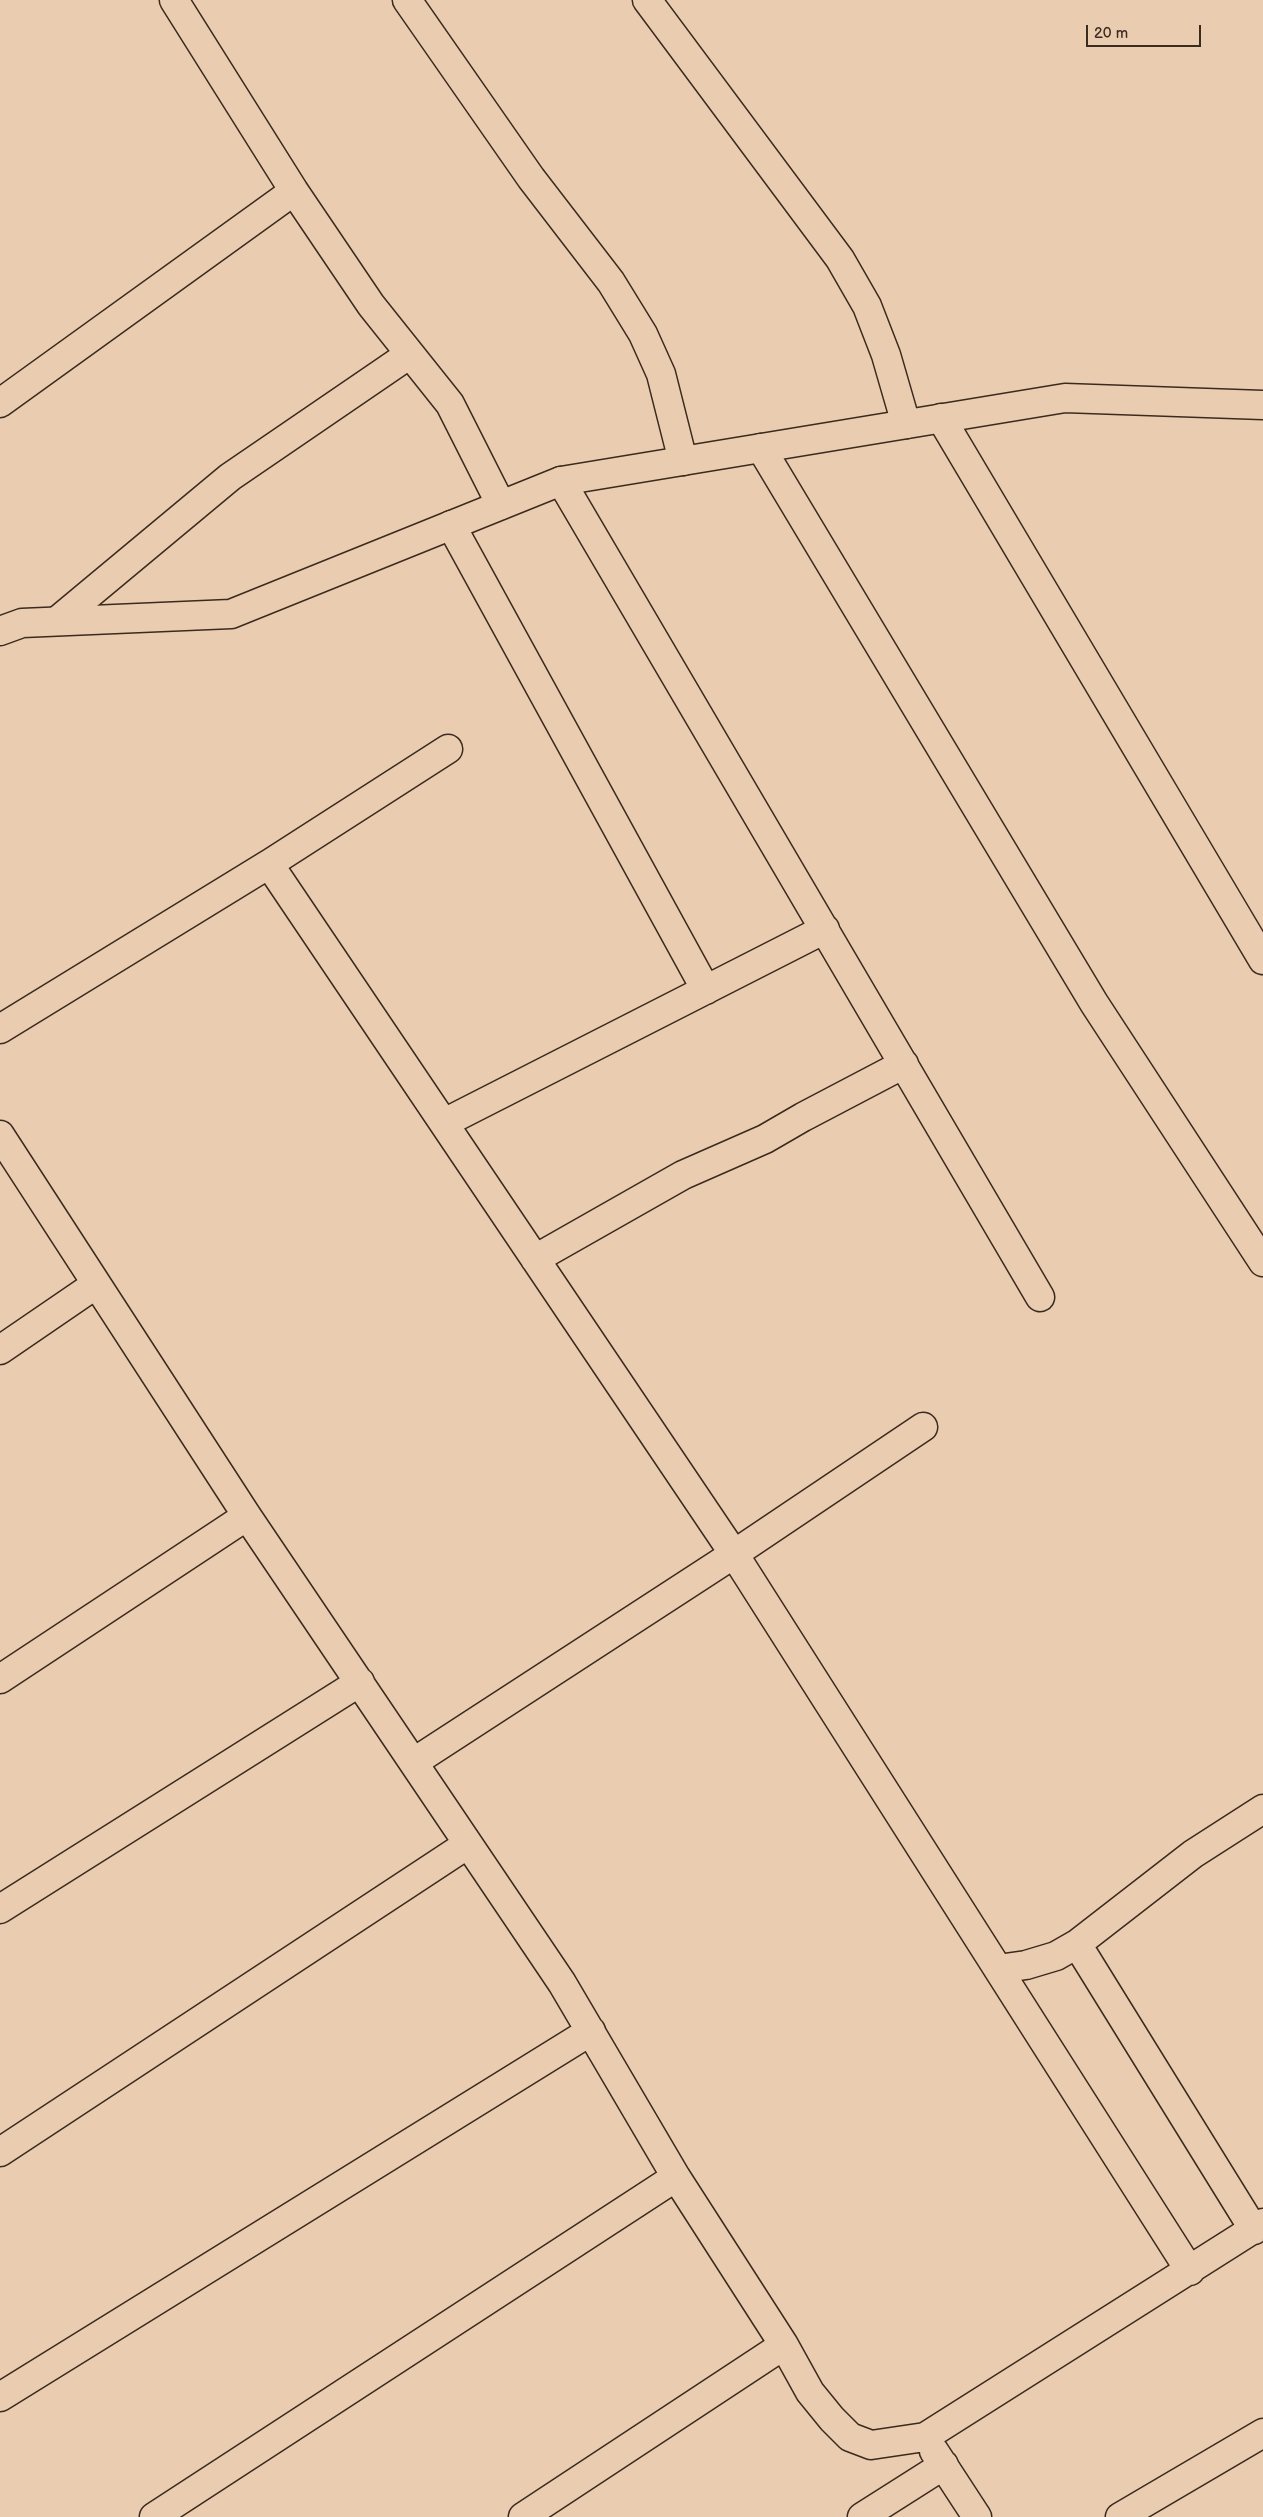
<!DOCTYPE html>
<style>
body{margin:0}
#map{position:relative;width:1263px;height:2517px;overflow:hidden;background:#eacdb1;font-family:"Balsamiq Sans",sans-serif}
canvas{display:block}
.scale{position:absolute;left:1086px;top:25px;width:115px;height:22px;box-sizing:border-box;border:2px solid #3b2a1e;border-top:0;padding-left:6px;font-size:15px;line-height:18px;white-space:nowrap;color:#3b2a1e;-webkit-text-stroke:4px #eacdb1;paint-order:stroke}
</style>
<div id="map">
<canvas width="1263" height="2517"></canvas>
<div class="scale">20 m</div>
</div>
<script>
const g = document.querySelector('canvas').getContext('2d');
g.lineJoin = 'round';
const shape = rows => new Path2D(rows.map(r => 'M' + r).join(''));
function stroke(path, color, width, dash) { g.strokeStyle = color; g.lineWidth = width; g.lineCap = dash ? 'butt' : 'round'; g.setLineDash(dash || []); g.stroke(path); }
const street = shape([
 [174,0,294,191,371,305,450,404,501,505],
 [407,0,531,178,611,282,643,334,661,374,683,461],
 [647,0,840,259,867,306,886,355,906,424],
 [0,403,294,191],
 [941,418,1263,960],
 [761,448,1094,1003,1263,1262],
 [561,481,1040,1297],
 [451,525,706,990],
 [57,621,230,477,410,354],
 [269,864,448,749],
 [0,1029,269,864,734,1554,923,1427],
 [444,1123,825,929],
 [0,1135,247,1516,562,1983,676,2177,784,2345,810,2392,832,2419,850,2437,871,2445,925,2437,1263,2223],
 [535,1259,683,1175,765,1139,803,1117,904,1064],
 [0,1350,95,1285],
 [0,1679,247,1516],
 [414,1762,734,1554,1190,2271],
 [0,1909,360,1682],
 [1077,1944,1254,2230],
 [998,1969,1026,1965,1056,1956,1077,1944,1193,1854,1263,1809],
 [0,2152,468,1844],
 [0,2397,591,2031],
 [934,2451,977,2517],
 [154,2517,676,2177],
 [523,2517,784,2345],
 [862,2517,944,2465],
 [1120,2517,1263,2433]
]);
const secondary = shape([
 [0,631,22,623,231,614,561,481,1065,398,1263,405]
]);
stroke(street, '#3b2a1e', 31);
stroke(secondary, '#3b2a1e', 31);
stroke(street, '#eacdb1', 28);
stroke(secondary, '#eacdb1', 28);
</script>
